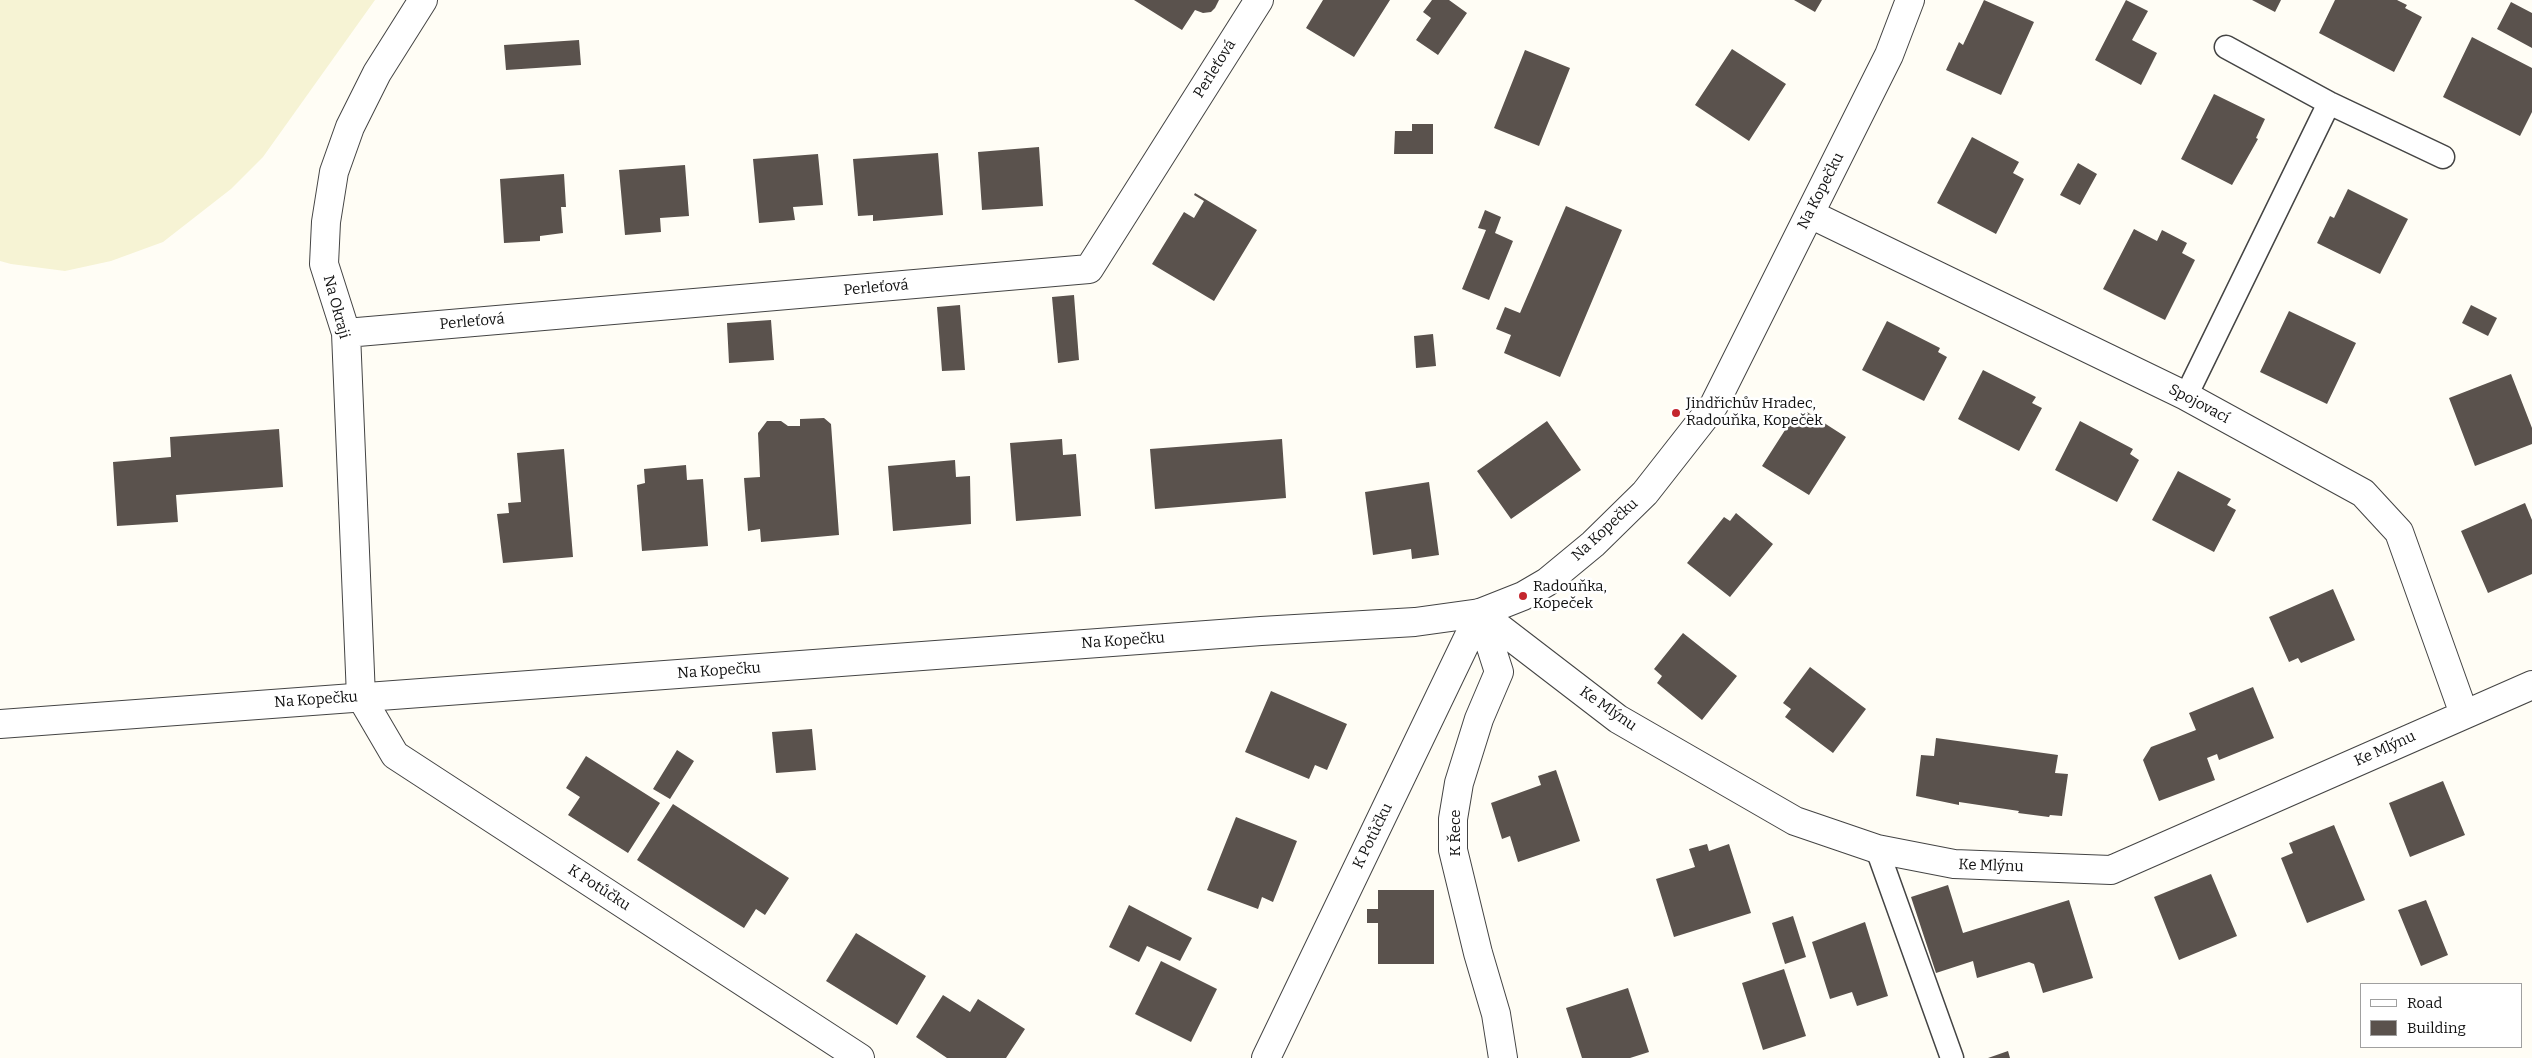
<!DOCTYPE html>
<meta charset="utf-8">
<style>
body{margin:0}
#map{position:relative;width:2532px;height:1058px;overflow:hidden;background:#fffdf5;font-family:Bitter,serif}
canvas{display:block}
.legend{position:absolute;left:2360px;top:983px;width:162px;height:65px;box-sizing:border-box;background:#fff;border:1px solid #a0a0a0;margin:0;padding:6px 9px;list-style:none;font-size:15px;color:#111}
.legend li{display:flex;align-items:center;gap:10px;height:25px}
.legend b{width:25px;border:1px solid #a0a0a0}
</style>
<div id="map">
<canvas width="2532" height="1058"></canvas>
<ul class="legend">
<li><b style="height:6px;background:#fff"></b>Road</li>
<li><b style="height:14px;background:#5a524d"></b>Building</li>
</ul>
</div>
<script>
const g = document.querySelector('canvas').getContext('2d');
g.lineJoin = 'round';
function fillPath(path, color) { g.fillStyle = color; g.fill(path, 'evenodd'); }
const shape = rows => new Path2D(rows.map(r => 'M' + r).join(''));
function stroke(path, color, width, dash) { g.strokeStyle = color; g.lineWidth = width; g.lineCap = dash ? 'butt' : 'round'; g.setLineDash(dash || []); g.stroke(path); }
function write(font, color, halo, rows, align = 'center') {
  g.font = font + ' Bitter,serif'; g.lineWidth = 5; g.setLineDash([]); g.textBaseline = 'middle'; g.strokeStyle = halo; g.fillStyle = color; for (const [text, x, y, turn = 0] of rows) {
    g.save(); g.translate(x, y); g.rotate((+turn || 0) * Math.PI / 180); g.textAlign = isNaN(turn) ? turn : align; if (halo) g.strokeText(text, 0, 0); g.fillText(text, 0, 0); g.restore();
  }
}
const farmland = shape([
 [0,0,375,0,263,157,231,189,163,242,111,261,65,271,11,264,0,261]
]);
const building = shape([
 [1134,0,1219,0,1215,8,1211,12,1203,13,1195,10,1182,30],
 [1323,0,1390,0,1354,57,1306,28],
 [1432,0,1449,0,1467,13,1438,55,1416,40,1431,18,1423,12],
 [1794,0,1822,0,1815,12],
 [1984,0,2034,22,2001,95,1946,70,1959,42,1963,45],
 [2126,0,2148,11,2132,40,2157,53,2141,85,2095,60],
 [2252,0,2281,0,2275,12],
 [2335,0,2397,0,2407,5,2405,8,2422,17,2394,72,2319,33],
 [2511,2,2532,13,2532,48,2497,29],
 [2472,37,2532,68,2532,112,2520,136,2443,97],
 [579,40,581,65,506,70,504,45],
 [1732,49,1786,84,1749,141,1695,105],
 [1525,50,1570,68,1539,146,1494,128],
 [2214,94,2265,119,2256,138,2258,139,2232,185,2181,159],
 [1412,124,1433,124,1433,154,1394,154,1395,131,1412,131],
 [1972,137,2019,162,2013,173,2024,179,1996,234,1937,203],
 [1039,147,1043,206,982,210,978,152],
 [938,153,943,215,873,221,873,215,858,216,853,159],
 [818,154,823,205,793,207,795,220,759,223,753,159],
 [2078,163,2097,174,2080,205,2060,195],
 [685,165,689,216,660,218,661,232,625,235,619,170],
 [564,174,566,207,561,207,563,233,540,236,540,241,504,243,500,179],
 [2348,189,2408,219,2380,274,2317,243,2330,216,2334,218],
 [1195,193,1257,230,1214,301,1152,264,1184,212,1194,218,1204,201,1194,195],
 [1566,206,1622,230,1560,377,1504,353,1511,335,1496,329,1505,307,1520,313],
 [1485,210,1501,217,1495,233,1513,241,1489,300,1462,289,1486,230,1478,228],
 [2134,229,2157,241,2162,230,2187,243,2182,253,2195,260,2165,320,2103,289],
 [1074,295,1079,360,1058,363,1052,297],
 [960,305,965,370,942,371,937,307],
 [2471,305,2497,318,2488,336,2462,323],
 [2289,311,2356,343,2327,404,2260,372],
 [771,320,774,360,729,363,727,323],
 [1887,321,1940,348,1938,352,1947,357,1924,401,1862,370],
 [1433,334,1436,366,1416,368,1414,336],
 [1983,370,2036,397,2032,403,2042,408,2019,451,1958,419],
 [2511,374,2532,428,2532,444,2475,466,2449,398],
 [1807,412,1846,437,1809,495,1762,466,1794,416,1802,421],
 [824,418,831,424,839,535,761,542,760,529,748,531,744,478,760,477,758,433,767,421,781,421,788,426,800,426,800,419],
 [1547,421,1581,470,1511,519,1477,471],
 [2080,421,2133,449,2130,454,2139,460,2117,502,2055,470],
 [279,429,283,487,176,495,178,522,117,526,113,462,171,457,170,437],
 [1062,439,1063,455,1076,454,1081,516,1016,521,1010,443],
 [1282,439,1286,498,1155,509,1150,449],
 [564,449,573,557,503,563,497,514,509,513,508,503,521,502,517,453],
 [955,460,956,477,970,476,971,524,893,531,888,466],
 [686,465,687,480,703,479,708,546,642,551,637,485,645,483,644,469],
 [2178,471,2231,499,2227,505,2236,510,2214,552,2152,520],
 [1429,482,1439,555,1412,559,1411,549,1373,555,1365,492],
 [2525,503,2532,520,2532,574,2488,593,2461,531],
 [1736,513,1773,544,1730,597,1687,563,1724,517,1730,521],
 [2333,589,2355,640,2301,663,2298,658,2289,662,2269,617],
 [1683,633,1737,676,1702,720,1657,683,1662,676,1654,669],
 [1810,667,1866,709,1833,753,1785,717,1791,709,1783,703],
 [2253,687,2274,738,2219,760,2217,754,2207,758,2215,780,2159,801,2143,760,2151,747,2196,730,2189,713],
 [1271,691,1347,724,1327,770,1315,765,1309,779,1245,752],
 [812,729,816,770,776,773,772,732],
 [1936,738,2058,755,2055,773,2068,774,2062,816,2050,815,2049,817,2018,813,2019,811,1959,802,1959,805,1916,796,1921,755,1934,756],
 [677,750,694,761,670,799,653,789],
 [586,756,660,803,628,853,568,815,580,797,566,788],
 [1556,770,1580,841,1518,862,1510,836,1502,839,1491,803,1541,785,1538,776],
 [2443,781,2465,835,2410,857,2389,803],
 [673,804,789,878,765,915,756,909,744,928,637,860],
 [1236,817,1297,841,1273,902,1262,897,1258,909,1207,890],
 [2334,825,2365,900,2307,923,2281,858,2293,853,2289,843],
 [1707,844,1709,851,1729,844,1751,913,1674,937,1656,879,1695,867,1689,849],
 [2211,874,2237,936,2179,960,2154,897],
 [1948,885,1963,933,2069,900,2093,978,2043,993,2034,964,2029,962,1977,978,1973,961,1936,973,1911,897],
 [1378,890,1434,890,1434,964,1378,964,1378,923,1367,923,1367,909,1378,909],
 [2426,900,2448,955,2421,966,2398,910],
 [1129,905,1192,938,1180,961,1147,946,1139,962,1109,947],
 [1793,916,1806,957,1785,964,1772,923],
 [1865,922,1888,996,1857,1006,1852,992,1830,999,1812,942],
 [856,933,926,976,897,1025,826,981],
 [1161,961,1217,989,1191,1042,1135,1014],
 [1784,969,1806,1036,1763,1050,1742,983],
 [1628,988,1649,1052,1630,1058,1582,1058,1566,1008],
 [943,995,970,1012,978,999,1025,1029,1006,1058,947,1058,916,1037],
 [2008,1051,2010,1058,1988,1058]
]);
const service = shape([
 [2226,47,2329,103,2443,157],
 [2186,396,2329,103],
 [1877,849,1952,1058]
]);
const minor = shape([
 [423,0,377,73,350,127,334,172,326,222,324,264,346,333,361,697,395,755,860,1058],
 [1810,214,2186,396,2363,493,2399,532,2464,714],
 [346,333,1089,269,1259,0],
 [1480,613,1618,719,1795,821,1877,849,1954,864,2111,870,2532,685],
 [1480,613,1499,672,1479,719,1459,783,1453,819,1453,850,1478,953,1496,1014,1503,1058],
 [1266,1058,1480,613]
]);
const tertiary = shape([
 [0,724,1261,631,1415,622,1480,613,1523,596,1547,582,1593,544,1645,493,1714,405,1889,55,1910,0]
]);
const markers = [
 [1676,413,5,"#c4262e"],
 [1523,596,5,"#c4262e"]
];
const streetNames = [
 ["Perleťová",1215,69,-58],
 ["Na Kopečku",1821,191,-63],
 ["Perleťová",876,288,-5],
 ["Na Okraji",336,307,75],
 ["Perleťová",472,322,-5],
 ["Spojovací",2199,404,28],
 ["Na Kopečku",1605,530,-43],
 ["Na Kopečku",1123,641,-4],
 ["Na Kopečku",719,671,-4],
 ["Na Kopečku",316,700,-4],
 ["Ke Mlýnu",1608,709,35],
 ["Ke Mlýnu",2385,749,-24],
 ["K Řece",1456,833,-90],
 ["K Potůčku",1373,836,-64],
 ["Ke Mlýnu",1991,866,2],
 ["K Potůčku",599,888,33]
];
const poiNames = [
 ["Jindřichův Hradec,",1686,404],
 ["Radouňka, Kopeček",1686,421],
 ["Radouňka,",1533,587],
 ["Kopeček",1533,604]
];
fillPath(farmland, '#f6f3d4');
fillPath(building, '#5a524d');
stroke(service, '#444', 25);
stroke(minor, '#444', 30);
stroke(tertiary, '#444', 30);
stroke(service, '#fff', 22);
stroke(minor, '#fff', 28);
stroke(tertiary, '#fff', 28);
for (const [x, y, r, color] of markers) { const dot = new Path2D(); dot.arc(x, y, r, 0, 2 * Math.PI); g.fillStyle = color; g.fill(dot); stroke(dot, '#fff', 2); }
write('15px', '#111', '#fff', streetNames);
write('15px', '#111', '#fff', poiNames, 'left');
</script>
